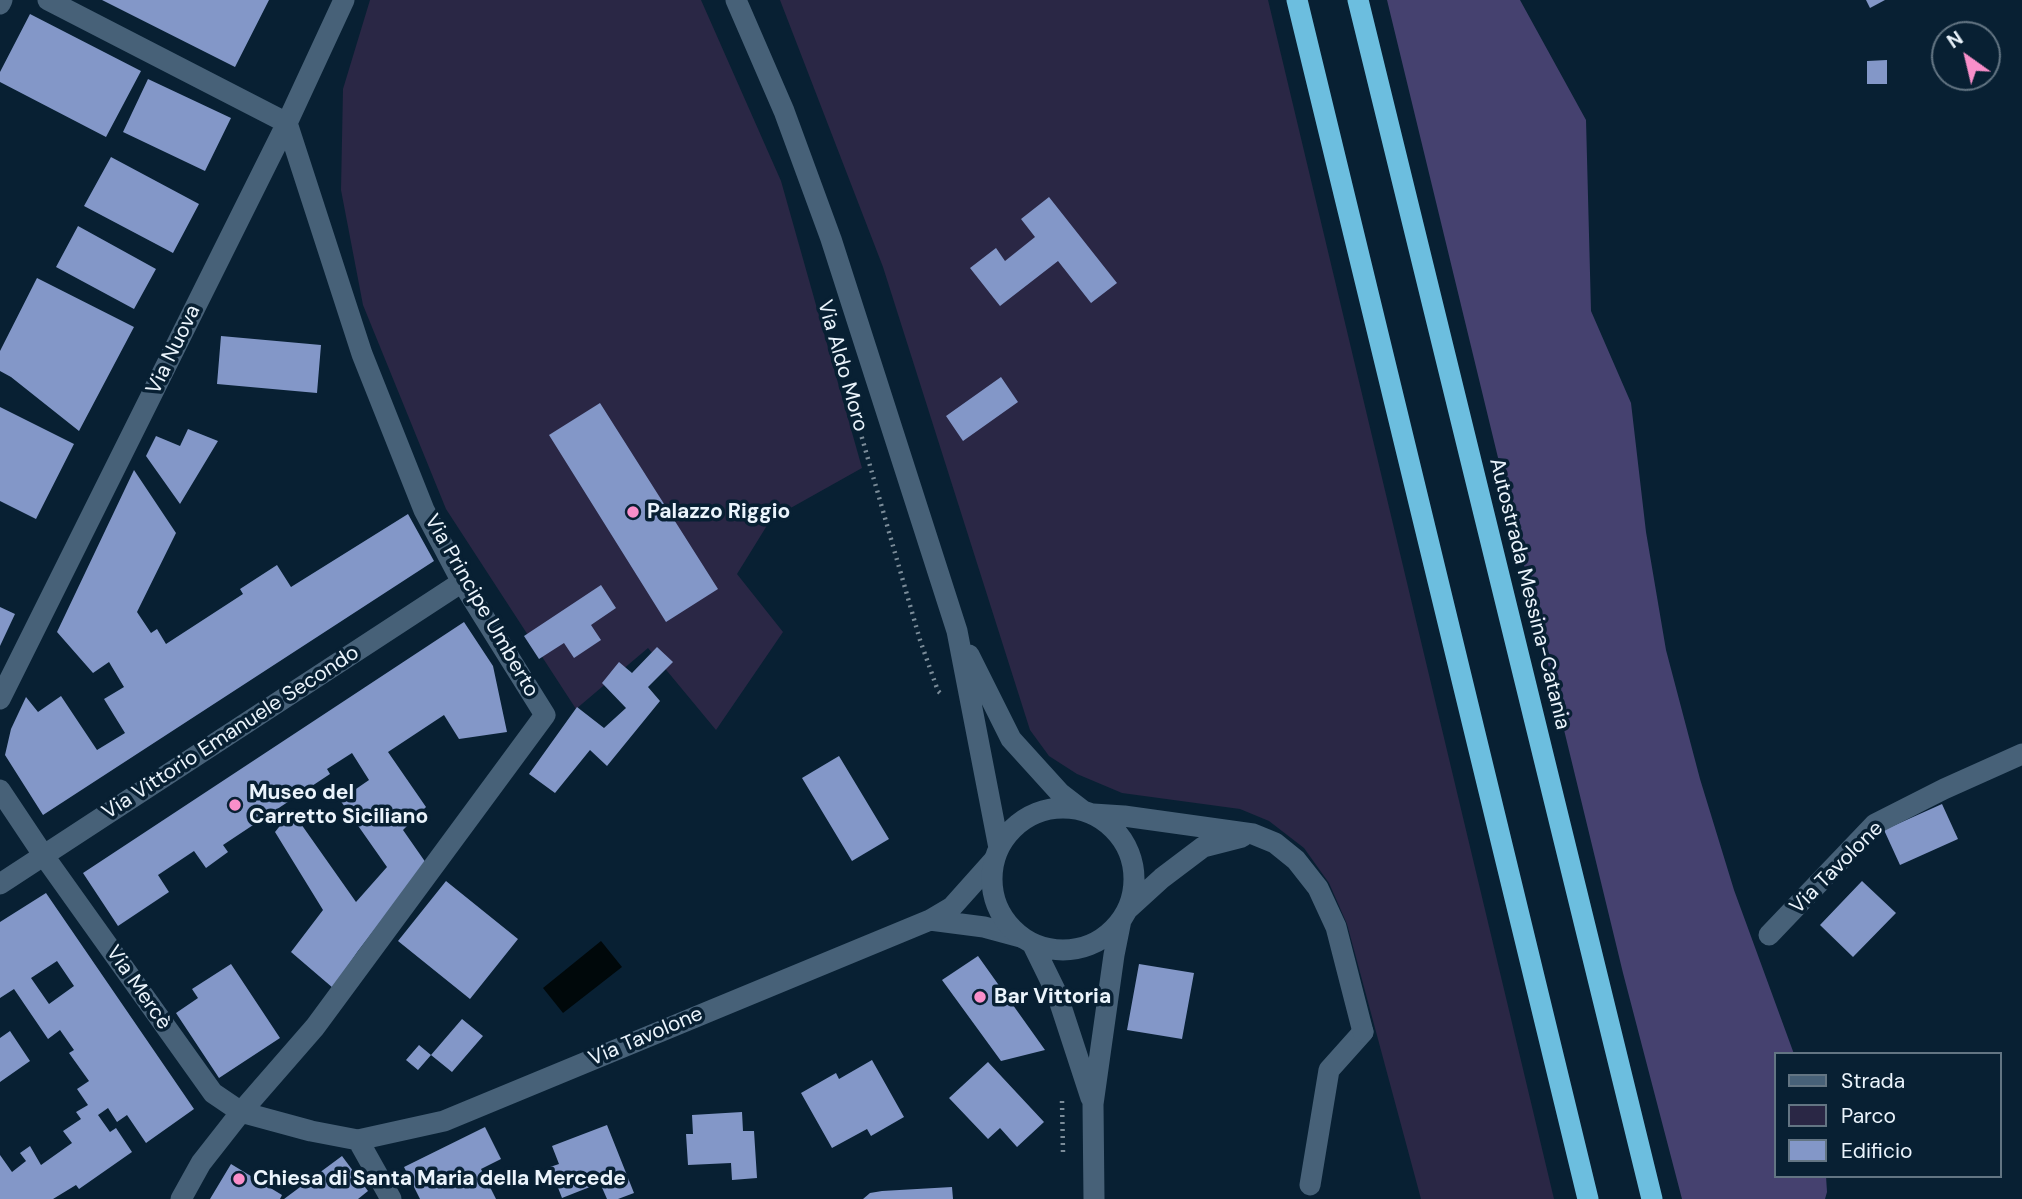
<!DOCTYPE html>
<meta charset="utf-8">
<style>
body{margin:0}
#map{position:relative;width:2022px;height:1199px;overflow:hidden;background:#082033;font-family:"DM Sans",sans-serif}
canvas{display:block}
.legend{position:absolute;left:1774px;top:1052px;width:228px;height:126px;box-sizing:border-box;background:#082033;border:2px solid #637583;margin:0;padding:9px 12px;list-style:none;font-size:21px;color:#ebf4fc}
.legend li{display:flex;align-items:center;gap:14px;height:35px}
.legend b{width:35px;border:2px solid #637583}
.north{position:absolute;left:1931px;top:21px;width:70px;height:70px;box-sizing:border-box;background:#082033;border:2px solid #637583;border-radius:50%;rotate:326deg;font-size:19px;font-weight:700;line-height:28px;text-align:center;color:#ebf4fc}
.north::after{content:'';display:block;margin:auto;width:24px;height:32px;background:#f98fca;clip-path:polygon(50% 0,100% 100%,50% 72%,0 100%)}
</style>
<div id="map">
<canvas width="2022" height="1199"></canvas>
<ul class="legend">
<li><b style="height:9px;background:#476178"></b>Strada</li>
<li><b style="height:19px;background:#2a2745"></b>Parco</li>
<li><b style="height:19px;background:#8397c8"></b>Edificio</li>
</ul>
<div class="north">N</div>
</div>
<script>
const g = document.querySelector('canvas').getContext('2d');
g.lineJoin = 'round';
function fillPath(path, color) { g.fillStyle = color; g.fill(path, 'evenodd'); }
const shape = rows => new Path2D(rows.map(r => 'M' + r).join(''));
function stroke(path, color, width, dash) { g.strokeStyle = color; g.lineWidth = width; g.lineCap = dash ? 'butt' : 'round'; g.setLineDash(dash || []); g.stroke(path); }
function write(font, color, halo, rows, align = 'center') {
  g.font = font + ' "DM Sans",sans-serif'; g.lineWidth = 7; g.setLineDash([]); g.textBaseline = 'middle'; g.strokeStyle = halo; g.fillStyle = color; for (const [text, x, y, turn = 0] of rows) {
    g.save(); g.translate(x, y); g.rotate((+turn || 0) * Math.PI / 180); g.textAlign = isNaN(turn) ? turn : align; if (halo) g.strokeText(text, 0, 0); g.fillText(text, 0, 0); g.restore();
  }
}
const green = shape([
 [370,0,701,0,781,181,862,468,771,519,737,574,783,632,716,730,648,648,576,709,446,509,363,305,341,190,343,89],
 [780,0,1268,0,1554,1199,1421,1199,1347,924,1329,883,1304,848,1269,821,1240,809,1122,793,1077,774,1049,756,1030,730,883,267]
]);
const forest = shape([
 [1387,0,1520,0,1586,120,1591,311,1631,403,1646,532,1666,650,1700,779,1734,890,1794,1054,1775,1054,1775,1176,1826,1176,1827,1192,1825,1199,1682,1199,1623,973]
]);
const water = shape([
 [601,941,622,967,563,1013,543,988]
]);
const building = shape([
 [102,0,269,0,235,67],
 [1866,0,1885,0,1870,8],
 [30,14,141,71,106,137,0,82,0,72],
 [1887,60,1887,84,1867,84,1867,61],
 [148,79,231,118,205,171,123,132],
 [111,157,199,204,173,253,84,206],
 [1049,197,1117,283,1091,303,1058,261,1000,306,970,268,996,248,1005,261,1035,237,1021,219],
 [78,226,156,269,134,309,56,267],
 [37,278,134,327,79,431,11,377,0,371,0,351],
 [221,336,321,345,317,393,217,384],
 [1001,377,1018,402,963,441,946,416],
 [600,403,718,589,666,622,549,435],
 [0,407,74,444,36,519,0,501],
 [188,429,218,441,180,504,146,456,156,436,180,446],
 [134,470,176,533,137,612,151,633,157,629,166,644,243,594,240,589,277,565,291,587,408,514,434,561,43,815,5,755,11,729,26,697,38,712,61,696,97,750,125,733,104,699,124,687,109,662,93,673,57,632],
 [601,585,616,608,591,625,601,640,574,658,564,643,539,659,524,636],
 [0,607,15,614,0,646],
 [464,622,493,666,507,732,459,739,444,715,388,752,426,807,403,830,426,863,358,951,333,988,291,952,323,910,275,832,283,822,294,814,356,902,387,867,340,800,369,780,352,753,327,769,330,774,223,845,228,852,206,868,194,851,158,875,169,892,118,926,83,873],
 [657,647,673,662,648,687,660,701,607,766,590,750,555,793,529,774,577,707,604,728,626,708,602,683,619,662,632,673],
 [839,756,889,839,852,861,802,778],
 [1942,804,1958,839,1900,865,1884,830],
 [446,881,518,939,470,999,398,941],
 [1862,881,1896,913,1853,957,1820,925],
 [46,893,194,1109,146,1143,127,1115,117,1122,108,1108,98,1115,110,1132,116,1128,132,1152,79,1189,76,1185,53,1199,0,1199,0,1155,12,1172,26,1161,20,1153,30,1146,41,1165,72,1143,63,1131,81,1119,76,1112,88,1105,77,1089,89,1081,69,1053,74,1050,60,1030,48,1039,14,989,0,998,0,922],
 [57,961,74,986,49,1004,31,978],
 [978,956,1045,1050,1001,1061,942,980],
 [231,964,280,1038,219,1078,176,1013,198,998,192,989],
 [1139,964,1194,973,1182,1039,1127,1030],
 [462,1019,483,1036,452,1072,431,1055,418,1070,406,1060,419,1045,431,1055],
 [10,1031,30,1061,0,1082,0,1038],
 [872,1060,904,1117,871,1136,867,1129,832,1148,801,1093,836,1073,839,1079],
 [988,1062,1044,1122,1017,1147,1000,1128,988,1139,949,1098],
 [742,1112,743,1131,754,1131,757,1178,732,1180,731,1163,688,1165,686,1134,693,1134,692,1115],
 [607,1125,634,1193,618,1199,607,1199,600,1183,562,1198,550,1167,559,1164,552,1146],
 [485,1127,501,1159,481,1169,496,1199,420,1199,404,1167],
 [342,1156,368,1191,358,1199,284,1199],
 [231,1164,282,1195,280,1199,210,1199],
 [952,1187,953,1199,863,1199,870,1193,882,1191]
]);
const path = shape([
 [854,410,920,640,938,691,942,695],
 [1062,1101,1063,1152]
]);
const street = shape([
 [48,0,287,123],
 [0,4,2,0],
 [0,699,287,123,344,0],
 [0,790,44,856,213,1093,241,1112,311,1131,358,1140,444,1121,930,920,952,907,994,860],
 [0,884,462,582],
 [930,920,984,927,1021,937],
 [1769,935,1875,824,1944,789,2022,754],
 [358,1140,391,1199],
 [1310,1185,1329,1070,1363,1032],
 [181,1199,201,1163,241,1112,315,1027,545,715,462,582,424,510,362,354,287,123]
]);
const secondary = shape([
 [736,0,784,111,831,239,957,631,999,848],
 [969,655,1011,739,1060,793,1082,810],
 '992 879a71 71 0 1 1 142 0a71 71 0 1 1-142 0Z',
 [1093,814,1124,816,1253,834,1275,843,1296,860,1318,888,1336,927,1363,1032],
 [1128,909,1162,878,1203,847,1242,837],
 [1032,943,1057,994,1091,1098],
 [1094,1199,1093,1104,1114,955,1121,920]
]);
const highway = shape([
 [1297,0,1588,1199],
 [1358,0,1652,1199]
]);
const markers = [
 [633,512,7,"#f98fca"],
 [235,805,7,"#f98fca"],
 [980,997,7,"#f98fca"],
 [239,1179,7,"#f98fca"]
];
const streetNames = [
 ["Via Nuova",174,350,-64],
 ["Via Aldo Moro",842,366,74],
 ["Autostrada Messina-Catania",1529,594,76],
 ["Via Principe Umberto",481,606,60],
 ["Via Vittorio Emanuele Secondo",231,733,-33],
 ["Via Tavolone",1837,868,-45],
 ["Via Mercè",138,988,55],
 ["Via Tavolone",646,1037,-23]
];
const poiNames = [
 ["Palazzo Riggio",647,512],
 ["Museo del",249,793],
 ["Carretto Siciliano",249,817],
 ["Bar Vittoria",994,997],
 ["Chiesa di Santa Maria della Mercede",253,1179]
];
fillPath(green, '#2a2745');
fillPath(forest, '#45416f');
fillPath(water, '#00080a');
fillPath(building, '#8397c8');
stroke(path, '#7b8c99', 4.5, [2, 5]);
stroke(street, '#476178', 21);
stroke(secondary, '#476178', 21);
stroke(highway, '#6cbedf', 21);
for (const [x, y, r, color] of markers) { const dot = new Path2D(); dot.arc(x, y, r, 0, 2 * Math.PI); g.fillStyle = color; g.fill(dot); stroke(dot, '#082033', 2.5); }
write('21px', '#ebf4fc', '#082033', streetNames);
write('bold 21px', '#ebf4fc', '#082033', poiNames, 'left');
</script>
